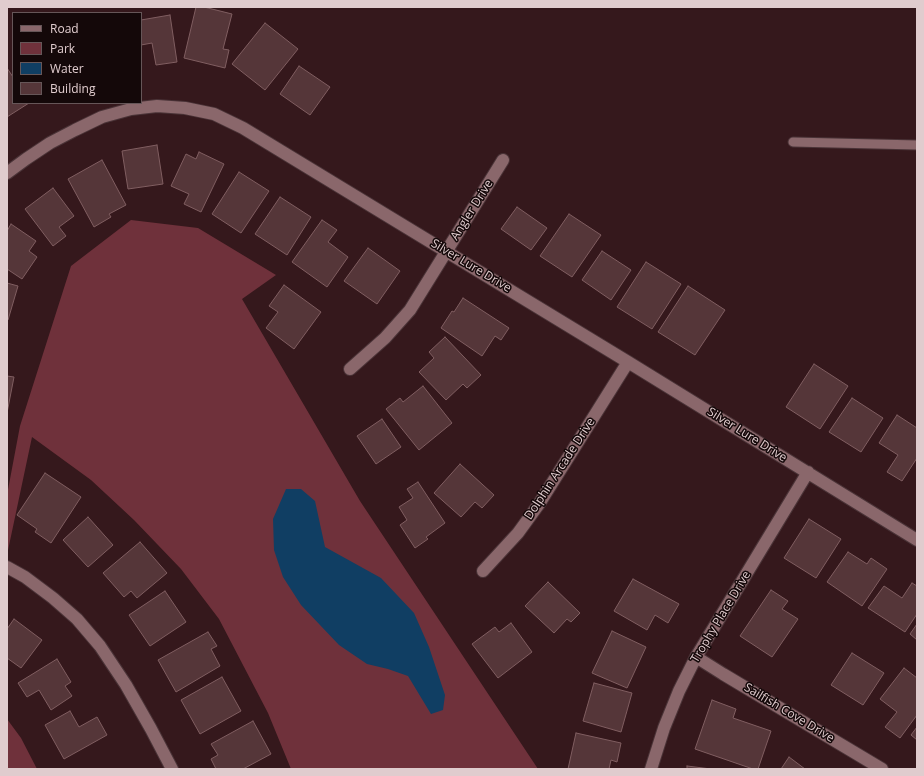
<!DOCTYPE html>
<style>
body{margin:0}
#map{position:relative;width:924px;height:776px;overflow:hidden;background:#35181c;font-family:"Open Sans",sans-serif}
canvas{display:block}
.frame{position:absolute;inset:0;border:8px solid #e0ccce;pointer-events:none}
.legend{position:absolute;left:12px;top:12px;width:130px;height:92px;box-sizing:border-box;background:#140809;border:1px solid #665658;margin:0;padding:5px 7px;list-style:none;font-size:12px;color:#e0ccce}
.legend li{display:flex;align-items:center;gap:8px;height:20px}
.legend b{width:20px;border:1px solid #665658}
</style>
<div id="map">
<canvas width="924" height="776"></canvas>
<div class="frame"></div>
<ul class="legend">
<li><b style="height:5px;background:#8a676b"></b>Road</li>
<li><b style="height:11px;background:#6f313b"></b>Park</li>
<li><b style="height:11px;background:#103e63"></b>Water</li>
<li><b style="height:11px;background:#553639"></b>Building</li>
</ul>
</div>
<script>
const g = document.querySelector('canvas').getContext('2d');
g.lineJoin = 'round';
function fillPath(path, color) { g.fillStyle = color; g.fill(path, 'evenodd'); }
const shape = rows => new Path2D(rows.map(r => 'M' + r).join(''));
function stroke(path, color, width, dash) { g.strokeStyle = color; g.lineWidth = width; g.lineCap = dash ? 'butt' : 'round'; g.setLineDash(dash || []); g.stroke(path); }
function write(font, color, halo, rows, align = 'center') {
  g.font = font + ' "Open Sans",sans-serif'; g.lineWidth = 3; g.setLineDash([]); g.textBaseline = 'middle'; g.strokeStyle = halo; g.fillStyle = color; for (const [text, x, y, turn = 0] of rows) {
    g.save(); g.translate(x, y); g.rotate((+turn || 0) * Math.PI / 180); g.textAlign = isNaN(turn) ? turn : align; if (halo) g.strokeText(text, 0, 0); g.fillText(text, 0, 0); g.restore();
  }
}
const green = shape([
 [131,220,198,228,276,275,242,299,360,501,538,769,291,769,268,713,219,619,181,569,134,520,91,480,32,437,7,555,7,495,20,426,71,266],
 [7,719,21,738,37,769,7,769]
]);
const water = shape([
 [286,489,301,489,315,501,325,547,381,578,414,613,429,647,445,695,443,710,431,714,408,676,388,669,367,664,339,645,301,605,283,577,274,550,273,519]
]);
const building = shape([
 [196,7,204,7,232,14,223,49,229,50,225,68,184,58,196,7],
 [170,15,177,62,156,65,152,43,141,45,141,20,170,15],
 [265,23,298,49,265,90,232,64,265,23],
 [299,66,330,87,310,115,280,94,299,66],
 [7,68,13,77,13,103,29,103,7,117,7,68],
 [157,145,163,184,128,189,122,151,157,145],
 [199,152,224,164,201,212,184,204,189,194,171,186,186,154,196,159,199,152],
 [102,160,126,205,109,214,111,217,94,227,68,179,102,160],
 [239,172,269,191,241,233,212,214,239,172],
 [53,188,74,216,59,227,66,236,53,246,25,209,53,188],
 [280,197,311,217,287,255,255,234,280,197],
 [517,207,547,228,531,250,501,229,517,207],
 [569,214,601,235,572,277,540,256,569,214],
 [322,220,337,230,328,242,348,257,327,287,292,262,322,220],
 [11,224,36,241,29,251,37,257,22,279,7,269,7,231,11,224],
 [368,248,400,271,377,304,344,281,368,248],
 [602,251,631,270,611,300,582,280,602,251],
 [646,262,681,284,652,329,617,307,646,262],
 [7,283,18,286,8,320,7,320,7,283],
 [284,285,321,312,294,349,266,328,278,312,269,306,284,285],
 [688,286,725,310,695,355,658,332,688,286],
 [463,298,509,328,501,340,495,336,482,356,441,328,452,311,454,312,463,298],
 [445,337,481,375,467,388,463,384,446,400,419,372,434,358,429,352,445,337],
 [814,364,848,386,820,429,786,407,814,364],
 [7,376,14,377,7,413,7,376],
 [423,386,452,423,419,450,386,409,400,398,403,402,423,386],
 [852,398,883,418,861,452,829,432,852,398],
 [897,415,917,428,917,458,902,481,887,472,898,455,879,443,897,415],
 [382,419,401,447,376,464,357,436,382,419],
 [460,464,494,495,482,508,475,502,461,517,434,493,460,464],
 [45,473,81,497,51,543,35,532,37,529,17,515,45,473],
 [418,482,445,523,426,537,428,539,415,548,400,525,407,520,399,507,413,498,407,489,418,482],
 [88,517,113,545,88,567,63,540,88,517],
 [809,519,841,539,816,578,784,558,809,519],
 [140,542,167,573,137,598,131,591,124,597,103,573,140,542],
 [848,552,867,564,871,558,887,569,862,606,827,582,848,552],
 [633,579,679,604,668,623,655,615,647,630,614,611,633,579],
 [548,582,580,613,571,622,567,619,554,633,525,606,548,582],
 [912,583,917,586,917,614,905,632,868,608,884,586,902,598,912,583],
 [771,590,788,601,782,609,798,619,772,657,740,636,771,590],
 [165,591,186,622,150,646,129,615,165,591],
 [14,619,42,640,21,668,7,658,7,629,14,619],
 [511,623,532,652,498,678,472,644,495,627,499,632,511,623],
 [917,624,917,640,910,634,917,624],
 [612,631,646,647,627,688,592,673,612,631],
 [208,632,217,646,211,649,220,666,176,692,158,660,208,632],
 [852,653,884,673,863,705,831,685,852,653],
 [57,659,71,682,65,686,72,696,51,710,39,690,27,697,18,683,57,659],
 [904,668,917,678,917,715,900,738,885,727,897,712,880,699,904,668],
 [222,677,241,711,200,734,181,700,222,677],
 [594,683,632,693,621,732,583,721,594,683],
 [712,700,736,709,733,718,771,731,758,769,753,769,695,749,712,700],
 [70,711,79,727,97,717,107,735,64,759,45,725,70,711],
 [253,721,271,754,243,769,216,769,211,759,218,755,211,744,253,721],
 [917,727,917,740,911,735,917,727],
 [576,733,621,743,617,762,611,760,609,769,568,769,576,733],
 [789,757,805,769,781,769,789,757],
 [687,766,711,769,687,769,687,766]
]);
const service = shape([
 [793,142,917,145]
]);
const minor = shape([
 [7,173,26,159,50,143,75,130,102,117,131,109,157,106,185,108,214,114,243,128,628,362,917,540],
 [350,369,385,338,410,310,503,160],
 [7,567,25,577,53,598,77,619,100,646,126,685,151,729,172,769],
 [483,571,518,533,539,504,628,362],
 [696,657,723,674,882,769],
 [651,769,664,728,679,691,696,657,808,472]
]);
const streetNames = [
 ["Angler Drive",472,210,-58],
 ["Silver Lure Drive",471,266,31],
 ["Silver Lure Drive",747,435,32],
 ["Dolphin Arcade Drive",560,469,-57],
 ["Trophy Place Drive",721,617,-59],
 ["Sailfish Cove Drive",789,713,31]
];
fillPath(green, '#6f313b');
fillPath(water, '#103e63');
fillPath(building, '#553639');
stroke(building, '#805e61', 1);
stroke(service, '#4a3337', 11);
stroke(minor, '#4a3337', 14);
stroke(service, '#8a676b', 9);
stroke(minor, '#8a676b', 12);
write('12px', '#e0ccce', '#140809', streetNames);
</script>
